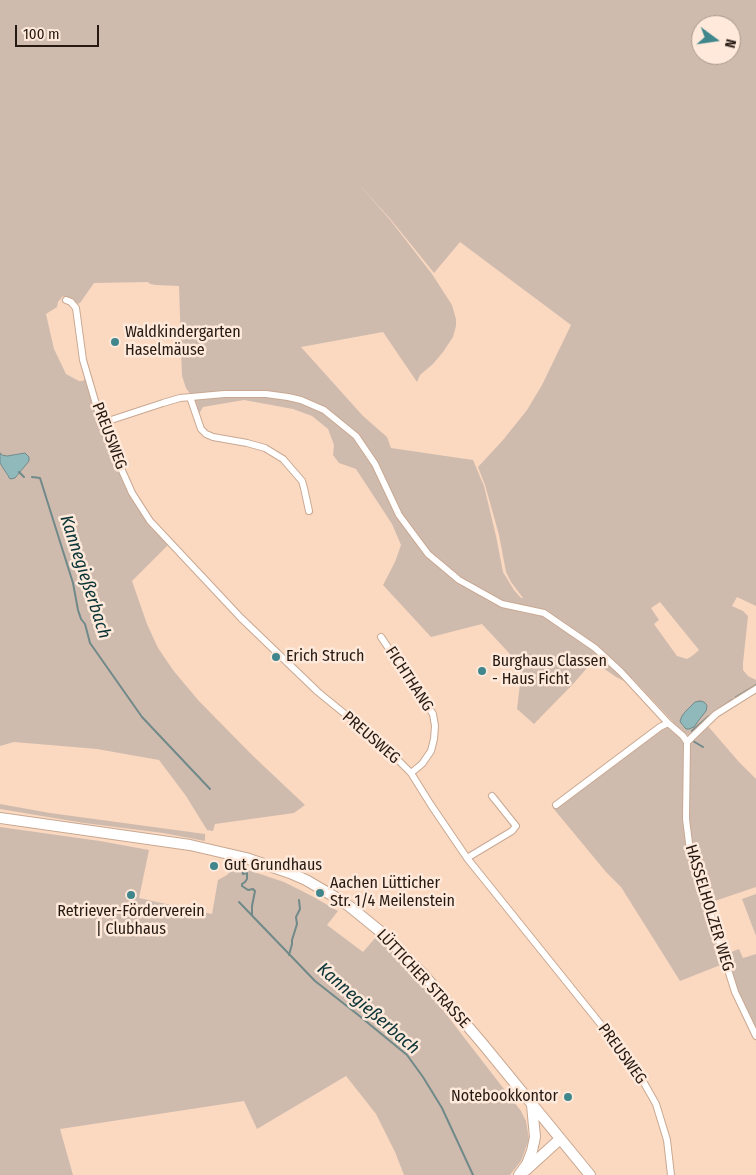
<!DOCTYPE html>
<meta charset="utf-8">
<style>
body{margin:0}
#map{position:relative;width:756px;height:1175px;overflow:hidden;background:#fbd9c1;font-family:"Fira Sans Condensed",sans-serif}
canvas{display:block}
.north{position:absolute;left:691px;top:15px;width:50px;height:50px;box-sizing:border-box;background:#fee9db;border:1px solid #a7968a;border-radius:50%;rotate:104deg;font-size:14px;font-weight:700;line-height:20px;text-align:center;color:#251911}
.north::after{content:'';display:block;margin:auto;width:18px;height:22px;background:#3f878c;clip-path:polygon(50% 0,100% 100%,50% 72%,0 100%)}
.scale{position:absolute;left:15px;top:25px;width:84px;height:22px;box-sizing:border-box;border:2px solid #251911;border-top:0;padding-left:6px;font-size:15px;line-height:18px;white-space:nowrap;color:#251911;-webkit-text-stroke:4px #fee9db;paint-order:stroke}
</style>
<div id="map">
<canvas width="756" height="1175"></canvas>
<div class="north">N</div>
<div class="scale">100 m</div>
</div>
<script>
const g = document.querySelector('canvas').getContext('2d');
g.lineJoin = 'round';
function fillPath(path, color) { g.fillStyle = color; g.fill(path, 'evenodd'); }
const shape = rows => new Path2D(rows.map(r => 'M' + r).join(''));
function stroke(path, color, width, dash) { g.strokeStyle = color; g.lineWidth = width; g.lineCap = dash ? 'butt' : 'round'; g.setLineDash(dash || []); g.stroke(path); }
function write(font, color, halo, rows, align = 'center') {
  g.font = font + ' "Fira Sans Condensed",sans-serif'; g.lineWidth = 5; g.setLineDash([]); g.textBaseline = 'middle'; g.strokeStyle = halo; g.fillStyle = color; for (const [text, x, y, turn = 0] of rows) {
    g.save(); g.translate(x, y); g.rotate((+turn || 0) * Math.PI / 180); g.textAlign = isNaN(turn) ? turn : align; if (halo) g.strokeText(text, 0, 0); g.fillText(text, 0, 0); g.restore();
  }
}
const green = shape([
 [0,0,756,0,756,606,737,597,732,606,743,611,748,616,743,663,743,670,748,676,756,680,756,686,694,732,688,735,684,734,673,724,673,722,632,678,626,682,616,677,593,661,574,683,534,724,517,709,522,667,482,624,431,637,383,585,395,562,401,545,392,524,356,469,339,463,333,455,334,445,328,429,312,416,293,409,244,400,203,407,199,414,193,398,186,388,182,376,179,286,156,285,150,284,148,282,94,283,80,303,77,304,72,300,63,296,58,302,57,307,46,314,54,349,66,374,79,381,83,381,85,378,106,444,133,500,169,544,132,581,147,624,158,648,173,670,198,700,252,755,305,805,294,813,215,824,213,831,207,830,186,796,159,760,97,749,14,742,0,746,0,463,8,477,15,478,27,463,25,453,7,456,2,455,0,453],
 [701,25,731,25,731,55,701,55],
 [358,183,392,221,434,273,460,242,571,325,542,385,527,410,503,440,478,467,485,485,499,535,506,572,511,582,523,598,521,598,514,590,503,572,496,536,484,486,473,460,391,448,387,437,363,416,301,347,383,332,417,382,420,375,433,364,443,352,453,337,456,326,456,319,452,305,432,274,391,221],
 [377,462,402,513,429,553,460,578,426,556,373,464],
 [660,602,699,650,692,656,687,659,677,656,654,624,659,620,651,608],
 [695,702,703,715,697,723,689,729,683,726,681,723,685,712],
 [667,725,681,738,685,744,684,827,723,964,680,981,621,887,606,872,553,808],
 [707,725,739,762,756,779,756,887,709,903,696,865,690,841,688,824,690,742],
 [0,804,50,813,205,834,205,841,163,833,84,823,0,809],
 [0,827,100,841,149,850,139,898,212,914,218,880,227,875,235,866,260,874,284,882,310,895,338,911,327,925,363,952,376,937,400,960,432,996,521,1111,526,1121,529,1139,521,1161,510,1175,404,1175,395,1152,376,1114,346,1076,257,1129,244,1101,60,1129,73,1175,0,1175],
 [756,894,756,936,742,899],
 [739,949,743,958,756,954,756,1031,738,993,726,954]
]);
const water = shape([
 [0,453,2,455,7,456,25,453,29,457,29,461,15,478,10,479,0,463,0,453],
 [700,701,704,702,706,704,707,706,706,711,699,720,694,727,689,729,686,729,681,723,680,721,682,716,685,712,695,702,700,701]
]);
const stream = shape([
 [19,472,24,477],
 [32,477,40,478,73,583,78,610,81,619,85,624,90,643,142,717,210,789],
 [736,697,756,685],
 [719,709,732,700],
 [692,731,709,716],
 [693,741,703,747],
 [244,867,242,871,243,874,247,873,247,879,245,882,242,884,242,886,248,890,253,889,255,891,252,906,252,915],
 [239,902,315,981,357,1014,407,1055,423,1077,442,1108,473,1175],
 [289,955,292,944,292,940,297,924,296,917,300,909,299,900]
]);
const street = shape([
 [66,300,71,302,76,308,83,360,103,428,132,493,150,521,241,618,318,692,383,745,411,773,431,805,467,858,635,1067,656,1104,667,1140,671,1175],
 [190,397,201,429,206,434,213,437,247,443,265,448,283,459,302,481,304,488,309,511],
 [102,423,163,403,180,398,224,394,266,394,288,397,301,400,324,410,356,436,375,464,399,515,428,554,459,580,502,604,544,613,595,648,621,672,668,723,683,736,687,742,686,819,690,851,694,866,707,903,735,992,756,1036],
 [381,637,433,714,435,726,434,739,431,751,422,764,411,773],
 [687,742,716,714,756,689],
 [556,805,660,727,668,723],
 [467,858,512,831,516,826,492,796]
]);
const primary = shape([
 [0,818,190,845,246,858,290,873,306,880,335,897,349,906,381,932,423,974,482,1043,590,1175],
 [526,1170,560,1139],
 [519,1175,527,1164,532,1151,535,1137,532,1105]
]);
const markers = [
 [115,342,5,"#3f878c"],
 [276,657,5,"#3f878c"],
 [482,671,5,"#3f878c"],
 [214,866,5,"#3f878c"],
 [320,893,5,"#3f878c"],
 [131,895,5,"#3f878c"],
 [568,1097,5,"#3f878c"]
];
const poiNames = [
 ["Waldkindergarten",125,333],
 ["Haselmäuse",125,351],
 ["Erich Struch",286,657],
 ["Burghaus Classen",492,662],
 ["- Haus Ficht",492,680],
 ["Gut Grundhaus",224,866],
 ["Aachen Lütticher",330,884],
 ["Str. 1/4 Meilenstein",330,902],
 ["Retriever-Förderverein",131,912,"center"],
 ["| Clubhaus",131,930,"center"],
 ["Notebookkontor",558,1097,"right"]
];
const streetNames = [
 ["PREUSWEG",109,436,69],
 ["FICHTHANG",409,679,57],
 ["PREUSWEG",371,738,41],
 ["HASSELHOLZER WEG",709,908,73],
 ["LÜTTICHER STRASSE",423,979,47],
 ["PREUSWEG",622,1054,54]
];
const waterNames = [
 ["Kannegießerbach",85,577,72],
 ["Kannegießerbach",368,1009,41]
];
fillPath(green, '#cfbbae');
fillPath(water, '#90b9bc');
stroke(water, '#708989', 1);
stroke(stream, '#708989', 2);
stroke(street, '#c9a892', 8);
stroke(primary, '#c9a892', 12);
stroke(street, '#fff', 6);
stroke(primary, '#fff', 10);
for (const [x, y, r, color] of markers) { const dot = new Path2D(); dot.arc(x, y, r, 0, 2 * Math.PI); g.fillStyle = color; g.fill(dot); stroke(dot, '#fee9db', 2); }
write('16px', '#251911', '#fee9db', poiNames, 'left');
write('16px', '#251911', '#fee9db', streetNames);
write('italic 18px', '#0a3436', '#fee9db', waterNames);
</script>
